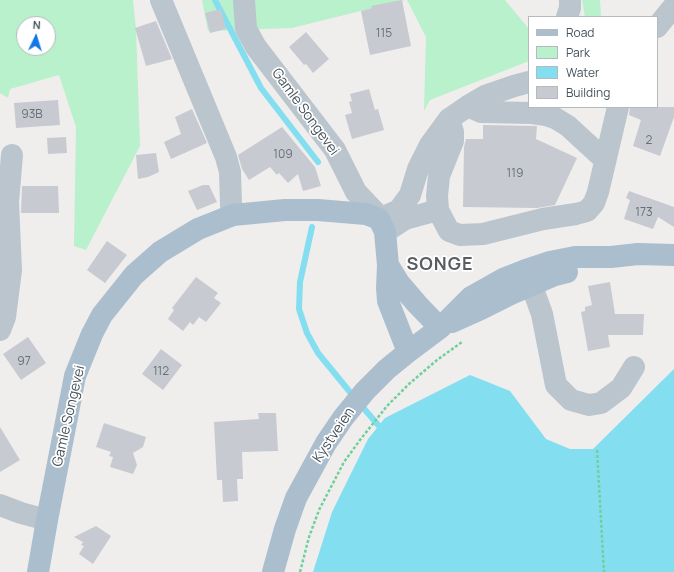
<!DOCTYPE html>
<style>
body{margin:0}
#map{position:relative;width:674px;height:572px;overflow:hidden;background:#f0eded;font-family:Manrope,sans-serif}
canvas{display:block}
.legend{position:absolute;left:528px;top:16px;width:130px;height:92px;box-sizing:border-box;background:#fff;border:1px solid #b4babd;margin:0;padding:5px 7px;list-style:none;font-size:12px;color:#44525b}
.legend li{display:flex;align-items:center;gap:8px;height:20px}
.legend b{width:20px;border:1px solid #b4babd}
.north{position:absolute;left:16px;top:16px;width:40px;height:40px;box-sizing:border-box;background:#fff;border:1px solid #b4babd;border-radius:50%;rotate:4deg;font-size:11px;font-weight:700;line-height:16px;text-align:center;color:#44525b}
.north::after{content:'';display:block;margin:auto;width:14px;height:18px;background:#1078e7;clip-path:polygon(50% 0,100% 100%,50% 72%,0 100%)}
</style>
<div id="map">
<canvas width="674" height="572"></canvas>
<ul class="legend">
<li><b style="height:5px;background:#abbece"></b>Road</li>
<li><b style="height:11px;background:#b8f1cb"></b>Park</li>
<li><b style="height:11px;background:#83def0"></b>Water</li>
<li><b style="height:11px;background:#c7cad0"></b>Building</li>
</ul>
<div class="north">N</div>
</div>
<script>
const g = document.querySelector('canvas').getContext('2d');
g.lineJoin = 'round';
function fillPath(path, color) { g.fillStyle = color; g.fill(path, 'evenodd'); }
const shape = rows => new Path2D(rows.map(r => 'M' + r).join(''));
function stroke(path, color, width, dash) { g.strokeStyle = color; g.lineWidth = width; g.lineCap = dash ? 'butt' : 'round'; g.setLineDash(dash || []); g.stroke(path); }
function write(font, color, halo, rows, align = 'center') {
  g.font = font + ' Manrope,sans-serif'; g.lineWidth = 3.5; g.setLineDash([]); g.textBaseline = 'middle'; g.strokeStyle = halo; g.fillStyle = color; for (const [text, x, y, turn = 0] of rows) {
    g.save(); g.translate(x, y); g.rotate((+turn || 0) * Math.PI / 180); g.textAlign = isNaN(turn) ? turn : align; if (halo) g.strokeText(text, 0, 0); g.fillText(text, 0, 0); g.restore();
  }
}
const green = shape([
 [0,0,133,0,136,29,140,146,86,250,74,246,76,127,59,75,10,89,8,98,0,93],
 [24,24,48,24,48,48,24,48],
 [202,0,405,0,292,28,208,31],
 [407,0,505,0,529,29,529,61,430,100,424,111,426,37],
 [582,0,600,0,601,17,585,17]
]);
const water = shape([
 [674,369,674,572,313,572,332,512,368,439,385,418,470,375,510,391,546,439,570,449,593,449]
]);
const stream = shape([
 [215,0,261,88,318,162],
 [312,227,300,282,299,309,307,333,318,353,354,397],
 [360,404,379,426]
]);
const building = shape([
 [402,0,411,46,370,55,361,11,372,8,371,6],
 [221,9,226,29,210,33,205,13],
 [156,21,172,59,146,66,135,28],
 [306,32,329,59,313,73,306,64,304,65,289,47],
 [369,89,375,110,378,109,384,130,352,139,345,115,352,113,349,102,352,101,350,94],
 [58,100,60,125,16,128,14,103],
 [630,107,674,107,674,117,660,156,633,146,641,120,629,115],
 [192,109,207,143,171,159,164,142,181,134,175,117],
 [483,125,537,126,536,139,577,158,555,205,537,208,463,207,464,147,466,139,483,139],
 [282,127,315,167,321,186,303,191,298,174,288,183,279,173,277,175,270,167,249,180,242,169,238,155],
 [66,137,67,153,48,154,47,138],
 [156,153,159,172,148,177,138,179,136,155],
 [203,185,209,185,217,202,197,210,188,191],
 [22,186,58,186,59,213,21,213],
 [629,191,674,207,674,227,658,217,653,229,624,219,630,200,626,198],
 [107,241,127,255,105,283,87,270],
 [196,277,218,293,214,298,221,303,206,322,199,317,193,325,190,322,183,331,168,319,174,310,172,308],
 [610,282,615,314,644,314,643,335,608,335,610,347,588,351,581,312,585,311,585,307,592,305,588,286],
 [28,337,46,363,21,380,3,354],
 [161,349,182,365,163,390,142,374],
 [258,413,276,413,278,451,242,452,243,479,237,479,238,501,223,502,222,480,217,480,214,422,259,419],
 [104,423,146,437,143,447,133,453,137,465,133,474,110,467,113,457,109,456,111,452,96,447],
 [0,427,20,460,0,472],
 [96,526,111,536,93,564,79,554,84,546,81,545,83,542,74,537]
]);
const path = shape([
 [597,450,604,572],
 [300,572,309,537,319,510,344,462,360,440,387,406,409,384,437,360,462,342]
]);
const minor = shape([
 [161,0,226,157,230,172,231,205,233,215],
 [244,0,246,29,256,47,335,150,356,192,377,214,379,219,399,210,410,195,418,169,430,145,449,119,468,106,485,96,514,86,529,82],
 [567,17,570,8,570,0],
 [657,27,674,6],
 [468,106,481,112,532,113,546,115,555,118,568,126,605,160],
 [449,119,453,132,453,141,439,176,437,196,438,210,449,231,460,235,483,234,543,219,576,214,587,211,594,203,598,192,618,107],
 [388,230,405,219,438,210],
 [526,270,542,314,556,385,571,400,589,405,601,403,621,388,634,367],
 [0,330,5,317,11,270,8,202,12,155],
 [0,505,21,513,47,520]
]);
const major = shape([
 [388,265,399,283,417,304,440,328],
 [452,322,481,309,511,294,555,275,567,272],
 [38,572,47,520,75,376,92,334,102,315,134,275,160,252,198,229,233,215,285,210,318,210,366,214,379,219,385,232,388,265,387,288,388,301,408,352],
 [273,572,285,529,296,498,326,443,343,418,365,391,387,369,408,352,440,328,471,297,503,279,526,270,550,262,575,257,611,257,638,254,674,255]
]);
const numberNames = [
 ["115",384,34],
 ["93B",32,115],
 ["2",649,141],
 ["109",283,155],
 ["119",515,174],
 ["173",644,213],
 ["97",24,362],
 ["112",161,372]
];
const streetNames = [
 ["Gamle Songevei",305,112,54],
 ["Gamle Songevei",69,416,-77],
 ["Kystveien",334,435,-56]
];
const districtNames = [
 ["SONGE",440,265]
];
fillPath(green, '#b8f1cb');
fillPath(water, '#83def0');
stroke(stream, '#83def0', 6);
fillPath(building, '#c7cad0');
stroke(path, '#6fd09c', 2.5, [3, 2]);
stroke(minor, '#bac5cd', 22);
stroke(major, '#abbece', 22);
write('12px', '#657078', null, numberNames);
write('14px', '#44525b', '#fff', streetNames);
g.letterSpacing = '1px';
write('bold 18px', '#595e62', '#fff', districtNames);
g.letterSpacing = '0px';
</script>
